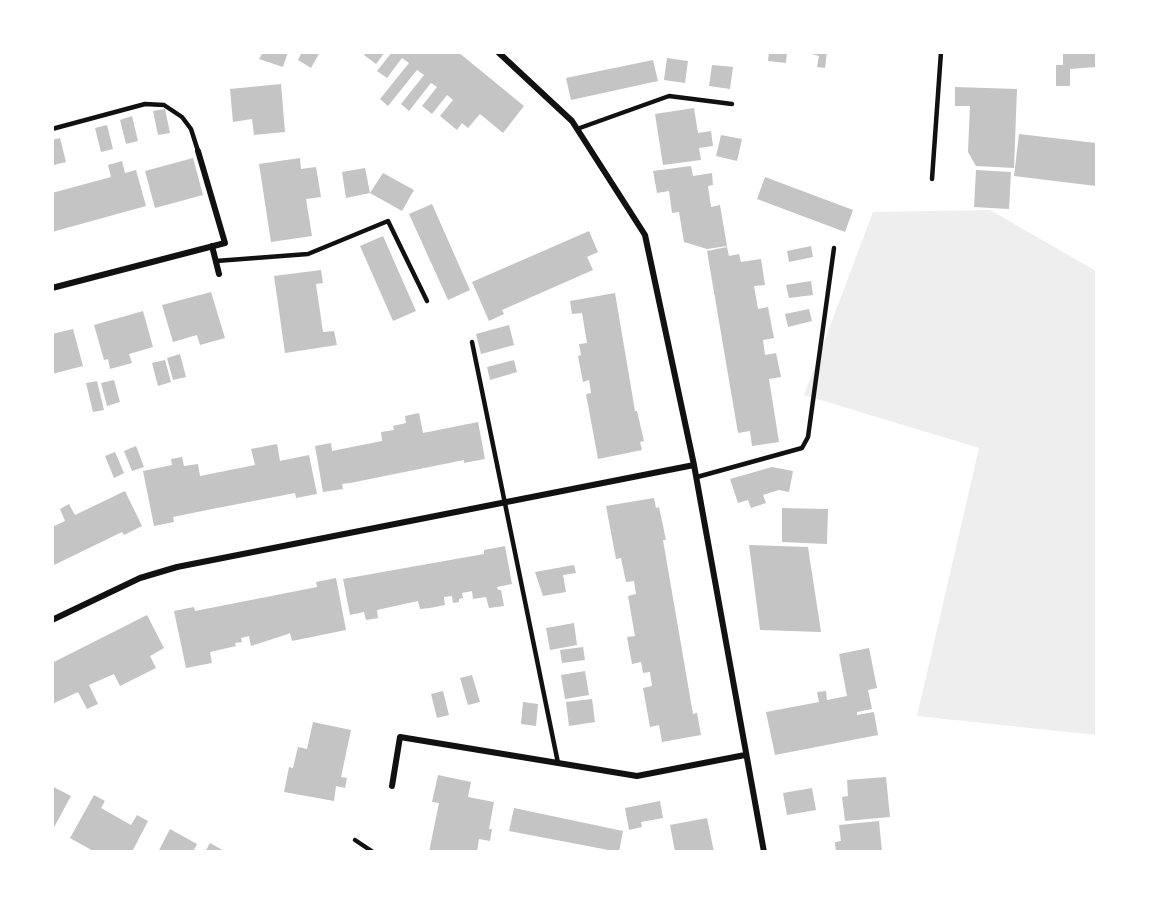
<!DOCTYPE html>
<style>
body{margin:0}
#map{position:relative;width:1149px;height:904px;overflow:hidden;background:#fff;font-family:"Crimson Pro",serif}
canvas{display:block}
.frame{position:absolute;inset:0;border:54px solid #fff;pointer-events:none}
</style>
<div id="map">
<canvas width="1149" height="904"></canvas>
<div class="frame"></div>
</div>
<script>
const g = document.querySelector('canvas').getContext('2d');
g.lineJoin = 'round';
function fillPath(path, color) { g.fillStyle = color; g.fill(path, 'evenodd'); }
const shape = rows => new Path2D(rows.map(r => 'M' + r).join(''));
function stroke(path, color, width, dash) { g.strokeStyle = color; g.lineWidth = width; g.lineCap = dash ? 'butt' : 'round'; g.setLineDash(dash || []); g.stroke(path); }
const green = shape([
 [990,210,1096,271,1096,735,917,716,979,448,804,395,873,212]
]);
const building = shape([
 [288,52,283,67,259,59,262,54,259,52],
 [302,52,320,52,311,68,298,60],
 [366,52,385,52,376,64,364,55],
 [392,52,458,52,524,106,503,133,480,114,468,128,462,123,457,130,440,116,453,100,447,95,432,114,422,106,437,87,431,83,409,111,401,104,424,75,417,70,388,106,380,99,409,63,402,58,387,78,377,71],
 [769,52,787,52,786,63,768,61],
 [804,52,827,52,825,68,817,67,819,56],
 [1063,52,1096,52,1096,67,1070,69,1070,86,1056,86,1056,65,1063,65],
 [667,58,688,61,685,83,664,80],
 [653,60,658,81,571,100,566,78],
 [712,65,733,67,730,89,709,86],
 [281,84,285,132,254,135,252,119,233,122,230,89],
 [955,87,1017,89,1014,168,976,166,968,152,970,106,955,106],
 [694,108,698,133,711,131,713,146,699,148,701,160,663,165,655,114],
 [165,109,170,133,158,135,153,111],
 [132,116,138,141,126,144,120,120],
 [107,125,113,149,101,152,95,128],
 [1019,134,1096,143,1096,186,1014,176],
 [721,135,742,139,737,161,716,156],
 [60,138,66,162,54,165,52,140],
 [193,158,203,195,155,208,145,171],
 [300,158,301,169,316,167,321,197,306,199,312,236,271,242,259,164],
 [122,161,125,173,136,170,146,206,52,232,52,193,111,177,108,165],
 [691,166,693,176,712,173,713,185,708,186,711,207,720,205,727,246,707,249,684,242,679,212,672,213,669,191,657,193,653,171],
 [365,168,370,193,346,198,342,172],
 [976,170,1011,172,1009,209,974,207],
 [383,173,414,190,402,211,370,193],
 [765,177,853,210,845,232,757,199],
 [432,204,470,290,448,300,409,214],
 [589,231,598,252,587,257,593,270,502,310,504,314,489,321,472,282],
 [383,236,416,311,393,321,360,246],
 [811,246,813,257,789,262,787,251],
 [727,247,729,256,739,254,741,262,761,259,765,285,754,286,758,309,768,307,774,338,763,340,765,355,776,353,781,377,769,379,779,442,752,446,750,431,738,433,707,251],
 [321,270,323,283,316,284,323,332,334,331,337,345,285,353,274,276],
 [811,281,813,295,789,298,786,285],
 [211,292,225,338,200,345,197,335,173,342,162,305],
 [615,293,635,411,637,411,644,441,640,442,642,450,598,459,586,394,591,393,589,380,583,382,578,356,581,355,579,344,587,343,582,313,572,314,570,301],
 [809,309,812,321,788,327,785,314],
 [143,311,153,347,129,354,132,363,110,369,108,359,104,360,94,325],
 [509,325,514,345,481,354,476,334],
 [73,329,83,366,52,374,52,334],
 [180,354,186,377,173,380,167,358],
 [165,360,171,382,158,386,152,363],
 [514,360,517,372,490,380,487,367],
 [114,380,120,402,107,406,101,383],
 [97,381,104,410,93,412,86,383],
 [419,413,423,433,478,422,485,459,464,463,464,460,350,483,342,484,343,489,323,492,315,446,331,443,332,451,382,441,381,432,394,430,393,426,406,423,405,416],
 [277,444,280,461,309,455,317,494,296,498,295,493,207,510,173,517,174,522,154,526,143,471,172,465,171,459,182,457,184,466,198,464,200,476,255,465,251,449],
 [136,446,144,467,132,471,124,451],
 [115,452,124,473,114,478,105,456],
 [772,467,793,471,789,492,779,490,763,495,766,503,751,508,748,500,738,503,730,479],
 [125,491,142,526,124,535,122,532,52,566,52,527,65,521,60,509,69,504,75,515],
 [654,498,656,508,659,507,666,540,663,540,693,714,697,713,701,735,662,742,659,725,650,727,643,688,652,686,650,672,643,673,641,662,632,664,627,637,635,636,628,596,636,594,634,581,626,582,621,558,616,559,606,506],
 [782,508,828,509,827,544,782,542],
 [749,545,808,547,821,632,760,630],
 [505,546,512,584,497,587,498,590,501,590,504,606,489,608,486,597,473,599,472,591,462,593,463,598,459,599,459,602,453,603,452,596,444,597,445,605,430,608,420,609,418,601,377,610,378,618,366,620,364,612,350,615,343,579,484,554,484,550],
 [574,565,576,573,563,575,566,592,543,596,535,572],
 [336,578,346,630,292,641,290,633,288,634,251,646,249,636,241,638,242,642,235,643,236,646,210,652,212,663,186,668,174,611,194,607,195,611,307,589,317,587,316,582],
 [147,615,164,648,150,656,156,668,120,686,114,674,89,685,98,704,87,709,78,692,52,704,52,663],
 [574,623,577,645,550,650,546,628],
 [583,647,585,660,562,663,560,650],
 [869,648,877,688,868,690,872,709,857,712,857,715,874,712,878,735,775,755,766,712,819,702,817,692,826,691,827,700,847,696,839,654],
 [585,671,589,695,565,699,561,675],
 [472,675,480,702,468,705,460,678],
 [443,691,449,715,437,718,431,694],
 [592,699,595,722,569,726,566,702],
 [523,702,538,704,536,726,521,724],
 [313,722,351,730,341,777,347,778,345,788,336,786,334,801,284,792,289,767,293,768,298,747,307,749],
 [438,775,471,782,468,797,494,802,489,829,492,829,490,841,479,839,477,852,429,852,439,803,432,802],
 [886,777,890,817,845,821,842,797,848,796,847,780],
 [52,786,71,796,52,831],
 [812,788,816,810,787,815,783,793],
 [94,795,105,801,101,808,131,825,137,815,148,821,132,852,95,852,70,838],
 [660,801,663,818,641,822,642,827,629,830,625,808],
 [514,808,623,831,619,852,509,831],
 [707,818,714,852,675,852,670,825],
 [879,821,882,852,836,852,835,842,841,841,839,825],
 [170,829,197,844,193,852,158,852],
 [210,843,226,852,205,852]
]);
const service = shape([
 [52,129,145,104,164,105,182,117,191,129,198,151],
 [577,129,669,96,732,104],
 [932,179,941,52],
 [216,261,308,254,388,221,427,301],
 [472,342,558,763],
 [697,477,802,448,808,437,834,248],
 [355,840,373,852]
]);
const minor = shape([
 [498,52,572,121,645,235,694,465,764,852],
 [212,246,219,274],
 [52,288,225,243,198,151],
 [52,620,140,578,177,567,694,465],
 [392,786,400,737,637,776,745,755]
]);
fillPath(green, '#eee');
fillPath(building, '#c4c4c4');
stroke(service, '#111', 4.5);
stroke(minor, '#111', 6);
</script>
